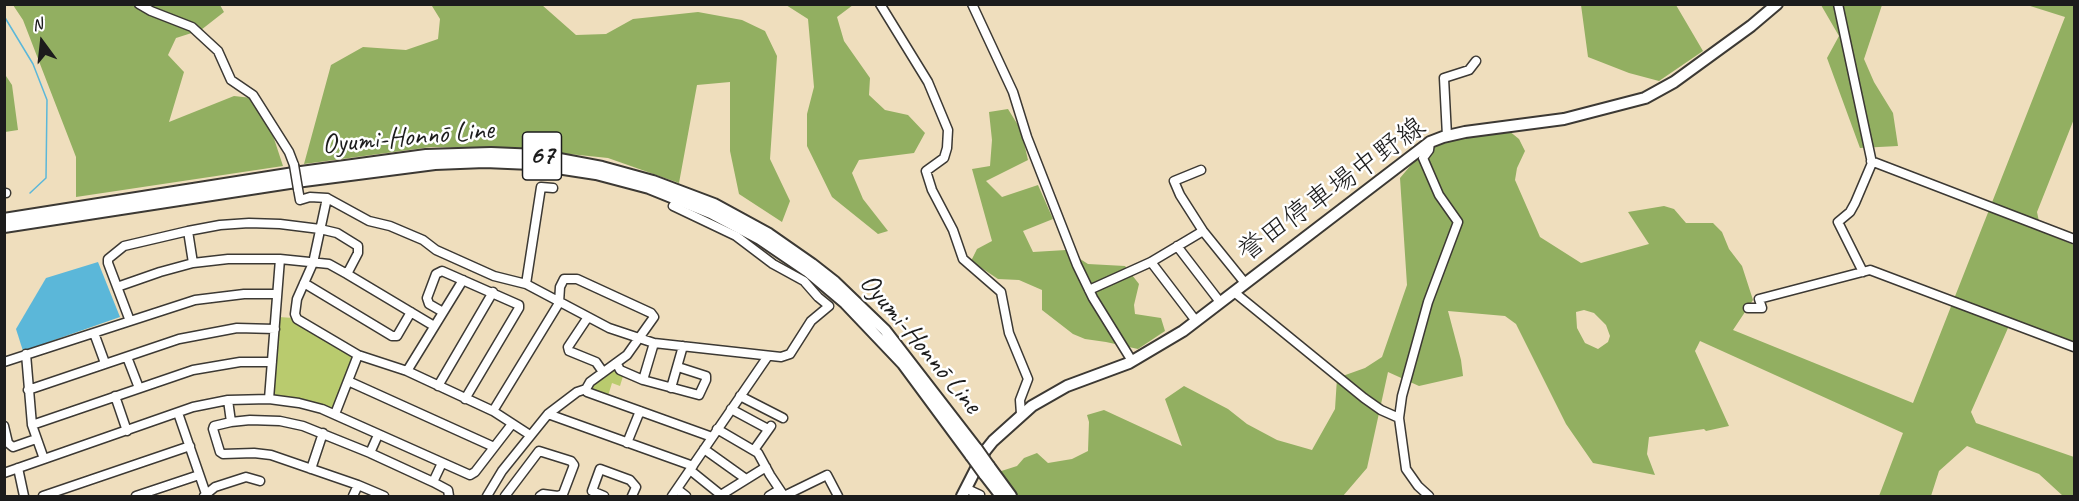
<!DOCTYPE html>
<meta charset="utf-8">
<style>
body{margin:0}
#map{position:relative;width:2079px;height:501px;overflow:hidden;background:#efdebd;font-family:Caveat,sans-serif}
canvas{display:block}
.frame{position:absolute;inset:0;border:6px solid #1c1c1c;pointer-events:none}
.north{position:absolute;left:12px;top:12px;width:60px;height:60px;-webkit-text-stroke:4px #fff;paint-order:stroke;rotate:345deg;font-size:16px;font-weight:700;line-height:24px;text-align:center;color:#1c1c1c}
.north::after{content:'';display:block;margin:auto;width:21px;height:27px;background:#1c1c1c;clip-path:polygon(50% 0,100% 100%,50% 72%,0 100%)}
</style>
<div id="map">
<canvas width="2079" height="501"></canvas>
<div class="frame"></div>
<div class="north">N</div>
</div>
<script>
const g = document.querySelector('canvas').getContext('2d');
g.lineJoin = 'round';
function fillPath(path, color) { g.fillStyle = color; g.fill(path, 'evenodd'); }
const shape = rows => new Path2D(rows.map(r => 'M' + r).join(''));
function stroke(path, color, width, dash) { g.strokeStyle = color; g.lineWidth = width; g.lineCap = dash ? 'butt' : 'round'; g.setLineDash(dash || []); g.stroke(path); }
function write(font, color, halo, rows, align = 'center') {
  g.font = font + ' Caveat,"Klee One",sans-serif'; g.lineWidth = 5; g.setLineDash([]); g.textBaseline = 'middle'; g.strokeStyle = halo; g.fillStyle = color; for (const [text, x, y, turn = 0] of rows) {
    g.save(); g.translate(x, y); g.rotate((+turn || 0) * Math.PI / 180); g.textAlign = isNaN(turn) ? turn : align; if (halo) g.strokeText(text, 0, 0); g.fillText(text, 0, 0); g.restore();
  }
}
const green = shape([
 [279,317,293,318,353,354,354,358,333,407,330,408,275,396,273,393],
 [616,367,624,373,620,386,612,383,608,396,590,390,589,388]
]);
const forest = shape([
 [13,5,220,5,224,12,201,30,176,38,168,55,184,72,169,122,234,96,261,99,283,166,76,197,76,157,23,20],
 [419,5,542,5,576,35,606,34,633,19,698,12,742,20,765,31,777,56,770,159,790,201,782,222,739,194,730,151,730,82,697,85,679,183,608,158,521,149,431,147,304,164,331,65,363,47,406,50,438,39,440,19,432,6],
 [786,5,853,5,837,17,844,41,870,78,869,95,885,110,908,115,925,133,914,153,859,160,852,173,863,199,888,231,878,234,832,197,807,146,807,114,814,87,808,19],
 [1581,5,1676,5,1703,51,1659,81,1629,73,1588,57],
 [1821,5,1882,5,1864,59,1874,82,1893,113,1898,146,1860,148,1827,58,1839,36],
 [2027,5,2074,5,2074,119,2037,212,2041,231,2074,245,2074,345,2008,328,1971,412,1976,423,2074,457,2074,496,2063,496,2039,474,1967,446,1939,471,1931,496,1879,496,1903,433,1700,341,1695,351,1729,426,1706,431,1704,429,1649,437,1647,454,1655,475,1593,463,1566,424,1516,324,1505,316,1448,311,1461,360,1463,376,1419,386,1388,372,1367,468,1343,496,999,496,992,474,1017,466,1024,458,1037,453,1048,463,1072,459,1088,451,1089,422,1087,415,1104,410,1182,446,1165,399,1184,386,1228,409,1247,424,1277,440,1312,450,1335,409,1337,378,1365,368,1382,357,1407,285,1400,178,1422,152,1459,130,1498,122,1519,139,1525,151,1517,168,1515,180,1540,237,1581,263,1649,244,1628,212,1664,206,1674,209,1686,223,1713,223,1722,232,1729,249,1742,266,1753,300,1733,330,1913,403,2065,17],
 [1584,310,1594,313,1606,325,1610,336,1608,342,1598,349,1585,343,1577,328,1576,312],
 [4,73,12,85,18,130,5,132],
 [1008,109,1021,130,1028,160,986,181,1002,197,1038,185,1053,219,1023,231,1033,252,1066,250,1088,264,1125,266,1139,284,1134,305,1135,314,1161,318,1165,331,1138,349,1106,342,1085,339,1073,334,1042,310,1042,290,1019,280,998,279,971,261,977,249,992,241,972,169,990,166,992,140,989,112]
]);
const water = shape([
 [98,262,120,317,23,351,16,329,46,278]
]);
const stream = shape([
 [4,16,33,64,47,100,46,178,30,193]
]);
const minor = shape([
 [139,4,151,11,192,27,218,51,231,80,253,95,289,152,294,165],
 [880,4,928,82,948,130,947,148,944,158,926,171,932,190,953,230,963,259,1001,292,1009,333,1028,379,1020,400,1021,414],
 [972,4,1013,92,1027,137,1077,265,1093,298,1132,361],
 [1838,4,1872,163,1855,203,1850,212,1838,222,1863,272],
 [1447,136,1444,78,1469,70,1476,61],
 [1871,161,2074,239],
 [1201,170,1174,181,1180,195,1203,231,1245,283],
 [298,189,300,200,310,197,327,198,369,221,390,226,423,240,436,250,494,276,526,284,609,328,654,343,781,357,790,354,811,321,829,306,818,297,804,281,773,264,736,236,673,206],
 [4,193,6,193],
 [327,198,313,263,297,299,295,314,297,319,358,355,407,371,493,411,530,435],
 [188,231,193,263],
 [1177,246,1220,302],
 [1151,262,1196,321],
 [347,274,434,326],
 [304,283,392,336,397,336,411,312],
 [526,284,541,187,553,188],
 [117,287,160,272,193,263,228,259,280,259,329,264,347,274,358,253,358,246,337,233,320,229,280,224,249,223,220,225,188,231,124,246,108,259,108,263,130,321],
 [1089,290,1151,262,1203,231],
 [1234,292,1364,398,1381,410,1399,418],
 [1748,308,1762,308,1759,299,1870,270,2074,347],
 [443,312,429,304,427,298,436,274,442,271,519,305,519,308,465,399],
 [588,317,568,347,569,351,596,362,603,372],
 [94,333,105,363],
 [26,354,32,425,44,459],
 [127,357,139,388],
 [4,362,195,300,244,294,277,294],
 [617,364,620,370,643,380,699,395,706,380,706,376,678,367],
 [407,371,463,280],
 [643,380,654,343],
 [348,381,494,447],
 [438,386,493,292],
 [671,388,683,346],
 [28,390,179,339,237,328,275,329],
 [115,396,127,431],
 [740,396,783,418],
 [269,399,280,259],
 [228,400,231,422],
 [731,409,768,429],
 [493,411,559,303,560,287,564,279,577,279,651,313,654,317,627,355,590,382,586,389,587,392,712,437],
 [178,413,206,494],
 [335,414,358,355],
 [548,414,693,466],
 [32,425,193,370,240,362,272,362],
 [4,426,8,443,13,447,36,439],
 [717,429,758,453,770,475,784,496,827,475,838,496],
 [627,443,640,411],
 [704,449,746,479],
 [754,450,771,426],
 [370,453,378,435],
 [18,468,24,496],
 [311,469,323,433],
 [690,470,721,495,766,467],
 [4,473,193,407,228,400,269,399,299,403,322,409,470,475,475,472,512,424],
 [433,482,442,463],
 [677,489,686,496],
 [967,489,980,495,979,496],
 [43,496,190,446],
 [136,496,199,475],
 [204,496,215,487,246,477,260,481],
 [353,496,358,485],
 [384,496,358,485,271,455,254,453,223,454,220,452,213,429,214,426,231,422,250,420,280,421,303,426,370,453,433,482,448,490,449,496],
 [487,496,502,471,548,414,577,392,586,389],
 [505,496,539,451,571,461,574,465,563,494,558,496,543,494,540,496],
 [604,496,592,491,600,469,630,480,636,487,632,496],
 [672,496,768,356],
 [769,496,779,490],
 [1429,496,1418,486,1406,469,1399,418,1402,396,1428,302,1458,222,1439,195,1423,158,1429,150,1430,142]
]);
const major = shape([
 [4,219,294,173,426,155,491,153,538,155,602,167,653,181,714,204,769,234,812,264,835,282,885,330,977,449],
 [4,227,296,182,435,164,485,162,531,164,596,174,649,188,711,213,760,239,807,271,845,303,903,364,971,456],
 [989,466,1011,496],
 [984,474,1001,496],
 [962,496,985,451,993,441,1032,406,1067,386,1129,363,1183,331,1430,142,1443,137,1465,132,1564,119,1645,98,1674,82,1751,26,1777,4]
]);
const minorBridge = shape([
 [294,165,298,189]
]);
const majorBridge = shape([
 [977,449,989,466],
 [971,456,984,474]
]);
const shields = [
 [542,156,39]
];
const shieldNames = [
 ["67",542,156]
];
const streetNames = [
 ["Oyumi-Honnō Line",408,138,-5],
 ["誉田停車場中野線",1332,190,-36],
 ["Oyumi-Honnō Line",920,344,50]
];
fillPath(green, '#b9cb6e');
fillPath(forest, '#92af61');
fillPath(water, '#5bb7d9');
stroke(stream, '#5bb7d9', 1.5);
stroke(minor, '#3c3934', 11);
stroke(major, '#3c3934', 14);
stroke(minor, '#fff', 8);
stroke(major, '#fff', 10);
stroke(minorBridge, '#3c3934', 11, []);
stroke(majorBridge, '#3c3934', 14, []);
stroke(minorBridge, '#fff', 8);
stroke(majorBridge, '#fff', 10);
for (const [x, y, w] of shields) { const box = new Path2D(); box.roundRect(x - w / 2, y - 24, w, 48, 4.5); g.fillStyle = '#fff'; g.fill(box); stroke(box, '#1c1c1c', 1.5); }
write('bold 27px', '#1c1c1c', null, shieldNames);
write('28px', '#1c1c1c', '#fff', streetNames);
</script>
